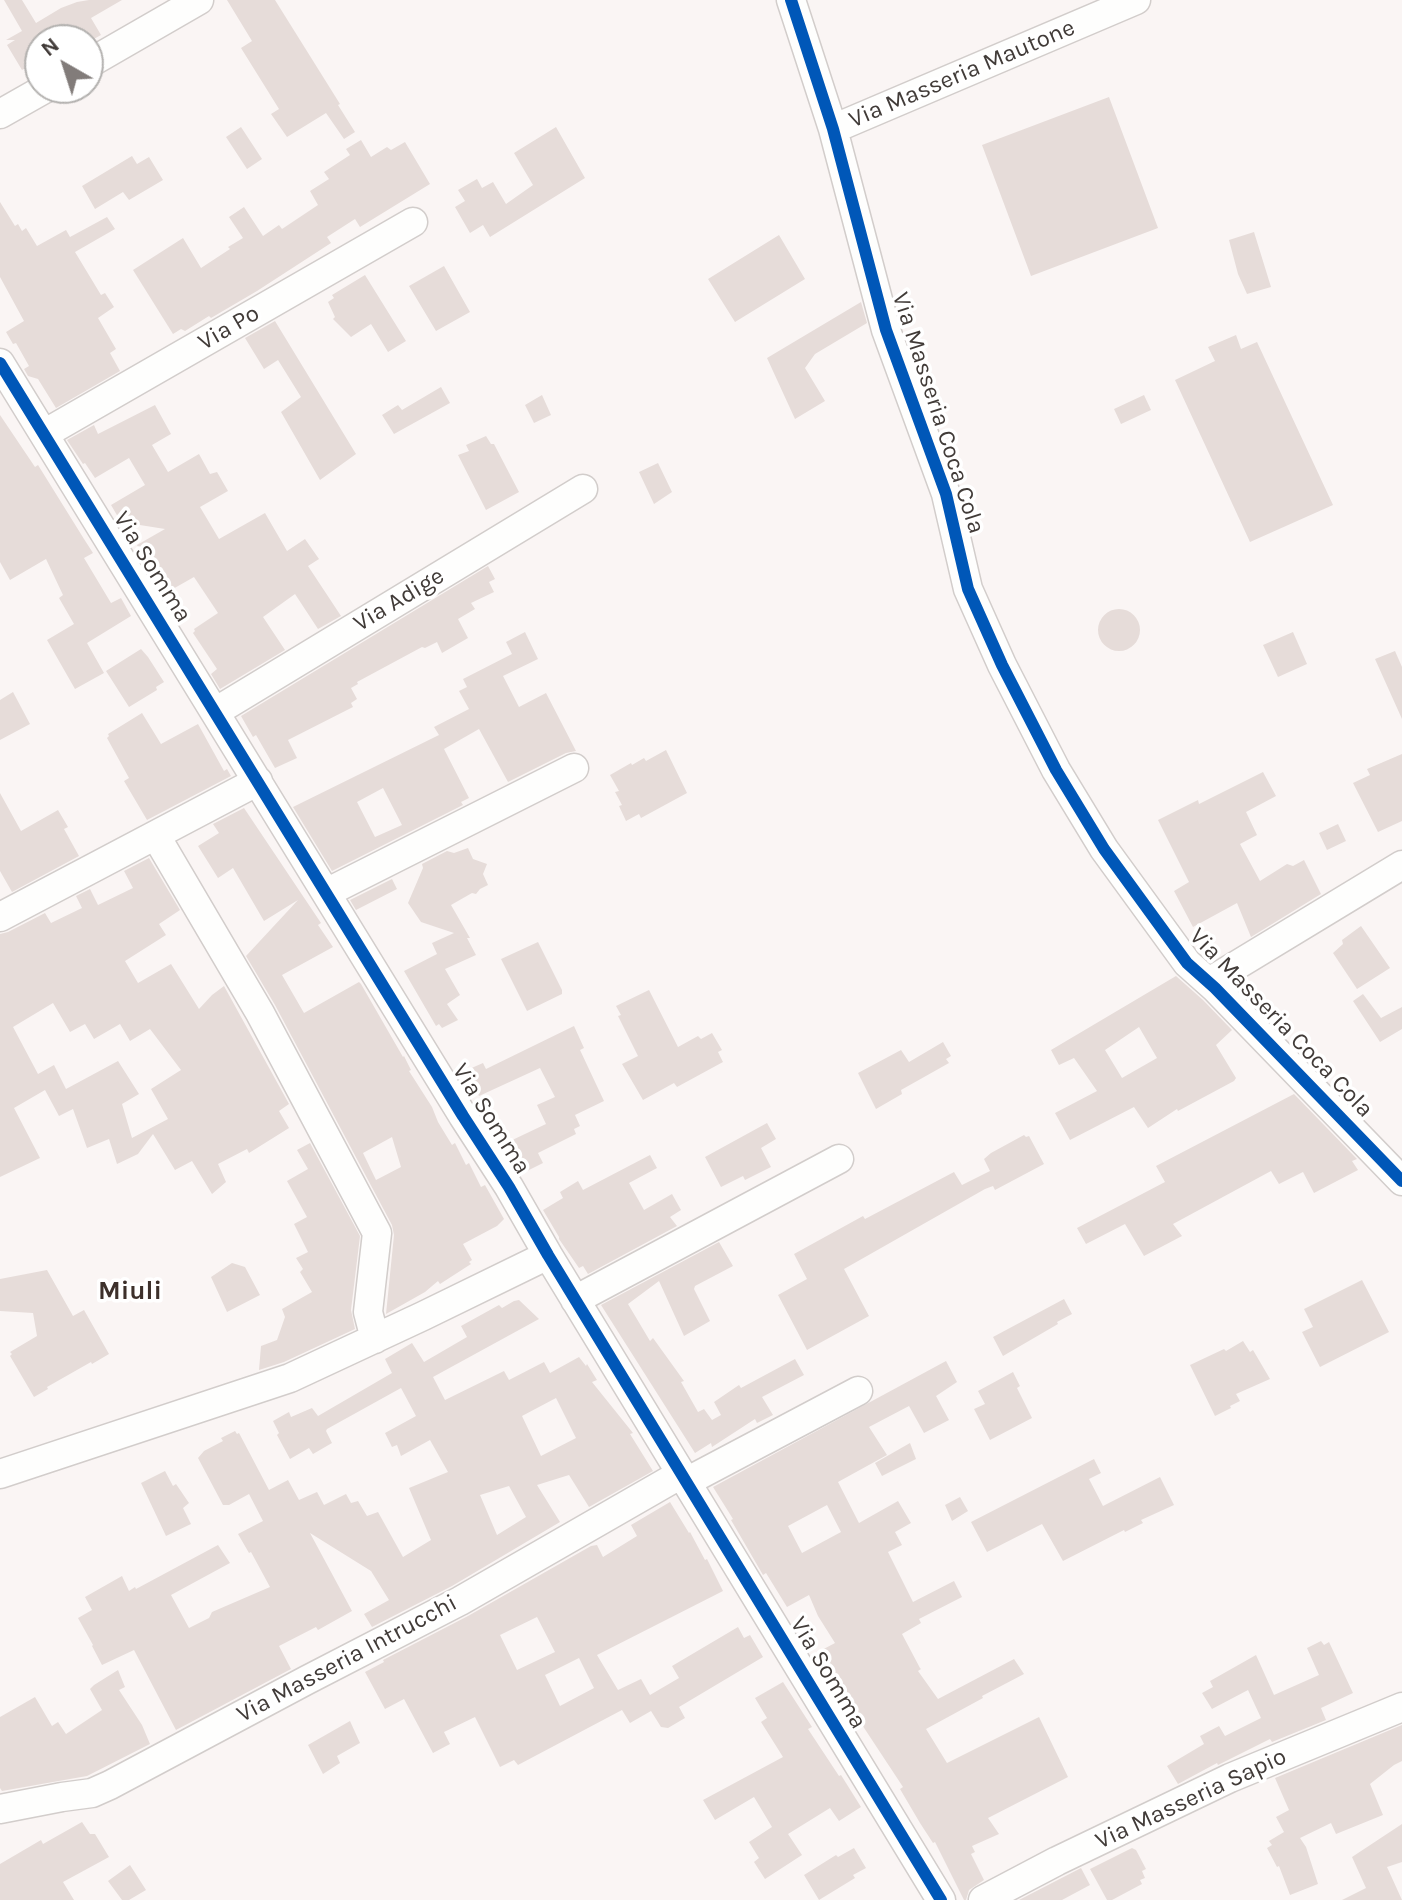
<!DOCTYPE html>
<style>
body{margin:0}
#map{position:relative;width:1402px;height:1900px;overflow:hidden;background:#faf5f4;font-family:Karla,sans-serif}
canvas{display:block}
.north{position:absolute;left:24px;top:24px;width:80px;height:80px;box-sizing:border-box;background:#fff;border:2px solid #b3b1af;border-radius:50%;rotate:321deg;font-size:22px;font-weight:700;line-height:32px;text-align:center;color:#413b38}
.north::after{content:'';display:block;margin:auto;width:28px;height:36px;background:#827c7a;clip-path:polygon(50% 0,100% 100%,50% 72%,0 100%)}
</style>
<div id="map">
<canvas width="1402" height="1900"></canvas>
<div class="north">N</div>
</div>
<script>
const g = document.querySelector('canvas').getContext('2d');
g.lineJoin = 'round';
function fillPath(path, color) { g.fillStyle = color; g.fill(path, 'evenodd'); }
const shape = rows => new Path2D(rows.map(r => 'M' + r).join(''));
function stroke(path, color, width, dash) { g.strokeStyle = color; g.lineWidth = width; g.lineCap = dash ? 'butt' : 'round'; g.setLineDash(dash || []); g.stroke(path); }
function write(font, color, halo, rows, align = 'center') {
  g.font = font + ' Karla,sans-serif'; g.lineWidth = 7; g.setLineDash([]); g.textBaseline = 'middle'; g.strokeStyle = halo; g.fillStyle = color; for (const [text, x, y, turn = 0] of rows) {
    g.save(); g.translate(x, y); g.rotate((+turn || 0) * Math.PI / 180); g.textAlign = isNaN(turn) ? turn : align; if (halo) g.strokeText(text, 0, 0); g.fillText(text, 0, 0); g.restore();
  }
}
const building = shape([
 [4,0,22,0,36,23,61,8,77,2,89,0,122,0,91,18,101,35,92,40,40,40,40,72,35,75,28,66,22,70,7,45,15,40,6,40,22,31],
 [227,0,275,0,340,104,338,105,355,132,344,139,326,113,287,137,271,114,279,109,241,48,252,41],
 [1109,97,1158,228,1031,276,982,145],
 [241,127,262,159,247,169,226,137],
 [556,127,585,178,490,237,483,225,470,233,455,207,465,201,458,190,477,179,482,188,493,182,506,204,533,185,514,153],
 [361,140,371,157,387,147,391,150,405,142,430,184,360,227,355,219,327,237,331,243,257,291,211,318,209,316,185,331,181,329,173,334,133,270,183,238,201,268,230,249,228,247,243,238,229,217,244,207,263,236,279,225,282,229,318,205,310,191,329,179,324,172,350,155,346,149],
 [132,156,137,164,149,157,163,180,129,200,123,192,95,209,82,186],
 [0,202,15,226,18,224,22,231,26,228,37,246,66,230,70,237,107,217,115,229,75,252,101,295,105,293,114,307,98,318,116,349,110,353,120,371,56,408,38,379,28,376,24,369,29,366,16,343,13,344,6,332,24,321,0,277],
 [1254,232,1271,287,1247,294,1238,274,1229,240],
 [779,235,805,279,735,322,708,279],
 [444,266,470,312,436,331,409,286],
 [365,275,406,341,388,352,371,324,351,337,333,319,335,317,328,302,334,298,332,295],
 [861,302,867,323,815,354,805,368,825,401,795,419,767,358],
 [275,321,356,454,320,480,281,412,301,397,278,360,264,369,245,338],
 [1236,335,1241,349,1257,342,1333,505,1250,542,1175,380,1215,361,1208,347],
 [441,387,450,403,394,434,382,415,398,405,402,410],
 [542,395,551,415,534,423,525,405],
 [1144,395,1151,410,1121,424,1114,409],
 [155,405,171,434,152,445,168,472,199,454,210,474,217,472,228,491,200,507,219,539,265,513,287,551,305,539,319,559,308,566,341,616,318,629,295,594,263,617,285,650,220,689,211,674,217,669,193,633,195,631,194,629,218,613,194,577,164,594,137,545,165,529,121,522,111,505,145,485,129,458,95,478,85,463,83,464,67,440,94,425,98,434],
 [0,415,35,467,38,465,84,539,93,553,84,558,111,603,121,598,131,616,87,643,104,673,75,689,47,640,74,624,59,598,63,595,46,559,10,580,0,562],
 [486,436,491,444,494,444,519,492,486,510,458,455,469,451,466,445],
 [658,463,672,492,654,504,639,472],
 [488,566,495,579,489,582,494,592,471,603,475,609,458,619,468,638,442,653,437,642,425,648,422,647,357,682,358,684,351,688,357,699,351,703,353,707,288,740,297,758,275,768,256,735,253,737,241,716],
 '1098 630a21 21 0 1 1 42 0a21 21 0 1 1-42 0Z',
 [525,632,538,659,503,676,519,707,546,693,576,751,566,753,508,782,479,729,444,749,469,798,461,802,463,805,332,871,293,807,439,735,434,727,469,709,459,691,467,687,463,679,512,654,506,642],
 [383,788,402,825,375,837,357,802],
 [1293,632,1307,664,1278,677,1263,645],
 [141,649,148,657,164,682,156,687,157,690,129,707,106,671],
 [1395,651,1402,667,1402,719,1375,659],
 [13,692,30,724,0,740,0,700],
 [142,713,161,744,198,724,224,771,227,769,231,776,147,820,124,781,129,778,107,738,109,736,108,734],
 [666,750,687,793,641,818,639,814,626,821,619,806,622,805,615,792,619,791,610,775,631,763,632,765,644,758,646,761],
 [1402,754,1402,821,1378,832,1353,783,1370,775,1367,769],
 [1263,772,1276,796,1246,812,1257,835,1240,844,1260,881,1287,864,1293,866,1304,860,1321,894,1251,937,1237,903,1193,927,1174,891,1189,882,1158,820,1198,800,1199,804],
 [0,793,21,831,58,810,68,827,64,829,79,856,12,892,0,871],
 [244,808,321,923,318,925,333,947,282,975,304,1013,359,982,361,984,403,1057,404,1056,411,1070,409,1071,432,1107,438,1122,452,1145,455,1143,466,1165,469,1163,481,1187,485,1185,504,1219,497,1226,463,1244,472,1260,469,1262,471,1264,440,1284,438,1281,425,1292,386,1314,394,1235,392,1225,275,1005,246,956,298,900,264,921,233,868,218,878,198,846,219,833,213,824],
 [392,1137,401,1167,376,1180,363,1153],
 [1338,824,1346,841,1327,850,1319,833],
 [468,848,473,859,487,864,483,874,488,885,480,889,476,894,472,893,451,905,470,938,467,938,476,955,445,969,460,995,447,1004,458,1020,442,1028,439,1024,436,1026,404,971,437,954,432,943,454,933,421,922,408,903,423,868,422,864,447,851,454,853],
 [149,858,180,910,159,924,166,935,125,961,138,983,171,964,199,1009,212,995,224,986,289,1104,279,1111,289,1128,249,1153,247,1149,218,1164,226,1182,212,1194,192,1161,175,1170,153,1134,138,1154,117,1164,109,1139,87,1148,73,1109,59,1116,45,1090,14,1108,40,1158,0,1177,0,934,8,932,45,913,51,923,82,908,76,896,90,889,98,905,133,888,124,871],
 [53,1003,70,1032,85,1024,94,1039,120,1024,130,1041,150,1029,181,1070,151,1089,168,1119,132,1138,122,1104,139,1094,118,1061,66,1089,54,1065,38,1074,13,1027],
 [392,879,397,889,356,910,350,900],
 [1361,926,1390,968,1357,989,1333,953,1343,944,1342,940],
 [538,942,562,990,562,994,527,1011,501,959],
 [1176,976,1203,1000,1232,1030,1216,1045,1236,1078,1234,1081,1178,1111,1177,1109,1148,1128,1134,1107,1070,1140,1055,1113,1097,1091,1074,1058,1059,1065,1051,1050],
 [1139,1027,1157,1058,1122,1078,1105,1050],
 [649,990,678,1047,698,1036,701,1039,712,1033,722,1050,718,1052,723,1062,677,1087,674,1083,643,1100,622,1064,638,1056,618,1016,621,1015,616,1006],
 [1363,994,1381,1018,1402,1007,1402,1029,1380,1042,1353,1001],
 [574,1026,584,1048,580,1050,604,1101,575,1115,580,1126,574,1129,576,1134,538,1153,543,1163,521,1174,506,1143,546,1124,537,1105,555,1097,540,1068,479,1096,467,1070,483,1063,486,1069],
 [943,1042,951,1056,946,1059,949,1063,901,1090,902,1094,876,1109,858,1073,901,1050,909,1062],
 [1294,1094,1357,1159,1352,1161,1358,1170,1314,1193,1303,1172,1279,1184,1271,1171,1173,1224,1182,1236,1144,1256,1125,1224,1086,1244,1077,1228,1165,1182,1156,1166],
 [767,1123,776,1139,761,1148,771,1167,745,1180,743,1176,721,1187,705,1157],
 [1024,1135,1026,1137,1029,1136,1044,1164,995,1190,993,1186,985,1189,844,1269,869,1316,807,1350,778,1295,807,1279,794,1254,863,1216,865,1219,954,1172,962,1185,990,1171,984,1159,991,1153],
 [310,1143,360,1236,351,1310,355,1329,284,1362,259,1370,261,1346,277,1340,285,1317,282,1309,312,1292,300,1272,303,1269,296,1258,308,1252,294,1224,307,1217,287,1181,308,1169,297,1150],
 [650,1155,657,1168,629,1183,644,1210,672,1194,681,1210,670,1217,677,1226,588,1274,583,1266,579,1268,559,1239,559,1237,543,1210,563,1198,560,1192,578,1181,583,1190],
 [719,1242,733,1266,695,1286,694,1289,710,1321,684,1336,659,1281,628,1304,650,1341,653,1338,684,1381,681,1382,698,1412,704,1409,712,1420,721,1415,714,1402,739,1385,741,1388,795,1359,804,1375,762,1397,773,1415,757,1423,755,1419,712,1447,711,1443,695,1453,601,1305],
 [232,1263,245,1267,260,1295,227,1312,211,1277],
 [47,1270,73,1316,84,1310,109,1354,92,1364,91,1362,47,1387,48,1389,34,1397,10,1356,12,1354,10,1352,37,1336,33,1313,0,1311,0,1279],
 [1362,1280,1389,1332,1320,1367,1302,1332,1313,1327,1304,1309],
 [1064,1299,1072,1314,1057,1322,1058,1324,1003,1356,993,1337],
 [519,1300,539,1319,433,1377,445,1400,504,1371,509,1380,544,1362,550,1373,579,1357,586,1366,587,1364,597,1380,592,1382,633,1433,630,1434,653,1471,589,1507,569,1475,537,1485,560,1522,452,1586,372,1627,364,1614,389,1600,371,1571,310,1533,352,1611,318,1630,316,1627,279,1646,291,1669,176,1730,134,1650,102,1665,92,1646,93,1645,78,1618,92,1610,85,1597,122,1576,129,1591,135,1587,136,1589,218,1545,230,1563,171,1595,189,1628,209,1618,212,1612,270,1587,251,1552,249,1553,238,1534,263,1521,249,1494,229,1505,223,1505,198,1458,204,1451,223,1441,221,1438,235,1431,237,1434,239,1433,269,1490,288,1480,299,1500,317,1492,324,1505,346,1494,351,1503,358,1501,367,1516,378,1512,403,1557,431,1540,409,1488,448,1472,430,1440,401,1456,397,1445,392,1447,385,1433,416,1416,401,1388,327,1429,326,1431,332,1443,313,1454,309,1448,290,1459,277,1435,279,1433,273,1421,289,1412,291,1417,312,1408,318,1416,392,1373,385,1359,412,1343,424,1362,467,1337,461,1326,499,1305,502,1308,514,1301],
 [556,1398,576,1438,541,1456,522,1416],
 [509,1486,526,1517,497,1535,480,1495],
 [1243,1341,1250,1352,1253,1350,1270,1379,1236,1394,1240,1401,1230,1406,1231,1408,1215,1416,1190,1365,1224,1349,1226,1351],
 [946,1361,957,1382,936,1396,949,1420,924,1433,909,1406,869,1427,887,1455,838,1482,859,1523,898,1501,911,1523,895,1532,902,1545,888,1552,913,1602,954,1581,962,1597,919,1619,921,1623,902,1634,920,1668,921,1669,918,1671,938,1699,1014,1659,1024,1674,982,1696,983,1698,926,1729,947,1763,1039,1717,1068,1777,988,1818,999,1834,972,1846,975,1852,971,1854,984,1880,969,1890,966,1900,964,1900,935,1842,933,1843,920,1823,900,1789,903,1787,845,1699,848,1697,818,1652,835,1643,818,1616,809,1595,787,1607,766,1573,763,1575,731,1520,733,1519,713,1487],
 [827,1505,841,1532,802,1553,788,1526],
 [1013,1372,1020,1386,1017,1388,1032,1418,990,1440,974,1409,985,1404,978,1391],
 [910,1443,916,1459,882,1476,875,1463],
 [1094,1459,1101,1473,1089,1479,1103,1506,1160,1477,1174,1505,1141,1520,1143,1523,1125,1532,1124,1530,1063,1561,1042,1524,987,1552,971,1522],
 [165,1471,173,1486,176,1484,189,1503,183,1508,191,1524,166,1536,141,1483],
 [960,1497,968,1511,952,1521,945,1505],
 [670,1502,689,1533,690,1532,705,1560,707,1559,723,1591,597,1655,618,1690,641,1679,650,1695,679,1678,672,1666,738,1627,744,1638,750,1635,763,1657,679,1707,685,1718,668,1728,661,1727,651,1711,630,1723,622,1710,518,1765,514,1760,500,1767,475,1717,444,1732,450,1744,433,1753,404,1699,385,1709,365,1672,384,1662,383,1660,468,1616,591,1546,597,1545,603,1557,637,1536,631,1525],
 [537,1617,555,1652,517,1670,500,1635],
 [579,1658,594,1688,560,1706,545,1675],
 [1321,1641,1324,1645,1329,1642,1353,1693,1321,1708,1326,1720,1272,1742,1270,1739,1218,1765,1217,1763,1178,1784,1167,1766,1204,1744,1200,1736,1219,1726,1225,1736,1261,1718,1248,1690,1212,1709,1202,1693,1213,1687,1210,1681,1256,1655,1274,1695,1319,1675,1307,1648],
 [118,1670,125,1687,119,1690,142,1725,150,1744,87,1776,2,1791,0,1788,0,1717,35,1697,52,1726,58,1722,66,1734,102,1710,90,1689,94,1685],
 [783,1682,812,1727,808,1729,839,1776,841,1775,861,1807,839,1821,830,1808,788,1834,802,1855,765,1879,754,1862,759,1858,749,1842,772,1827,754,1797,715,1820,703,1800,783,1757,761,1722,767,1718,755,1698],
 [350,1721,360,1743,337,1756,340,1763,323,1774,308,1745],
 [1402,1725,1402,1761,1394,1765,1370,1784,1383,1815,1336,1834,1331,1823,1300,1838,1306,1847,1318,1884,1290,1895,1279,1866,1277,1867,1267,1848,1272,1845,1269,1841,1284,1832,1276,1817,1289,1810,1275,1778],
 [82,1822,90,1834,95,1834,109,1857,63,1882,74,1900,0,1900,0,1864,41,1840,43,1844],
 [1402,1824,1402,1862,1387,1867,1402,1900,1342,1900,1366,1888,1352,1857],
 [854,1848,866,1868,853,1875,855,1878,819,1900,804,1875,836,1855,838,1857],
 [1132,1848,1136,1850,1146,1869,1142,1871,1145,1878,1140,1880,1142,1884,1112,1900,1107,1900,1090,1869],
 [130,1865,146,1890,129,1900,122,1900,108,1881],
 [1081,1868,1090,1885,1062,1900,1019,1900]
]);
const minor = shape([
 [791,0,833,129,886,330,946,494,968,589,1002,665,1056,770,1104,849,1187,963,1215,988,1402,1181],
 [88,64,199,0],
 [0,114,46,88],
 [833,129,1136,0],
 [0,363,463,1116,509,1187,548,1255,941,1900],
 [44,434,413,222],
 [215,712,583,489],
 [156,836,260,1013,377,1233,368,1312,375,1339],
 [326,893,574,768],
 [0,917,258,781],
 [1209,982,1402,865],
 [575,1300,839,1159],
 [0,1474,290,1378,423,1316,548,1255],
 [686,1482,858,1391],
 [0,1809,62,1797,92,1793,110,1785,307,1680,460,1601,681,1474],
 [983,1900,1057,1861,1230,1778,1402,1707]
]);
const cycleway = shape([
 [791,0,833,129,886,330,946,494,968,589,1002,665,1056,770,1104,849,1187,963,1215,988,1402,1181],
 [0,363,463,1116,509,1187,548,1255,941,1900]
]);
const streetNames = [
 ["Via Masseria Mautone",962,74,-23],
 ["Via Po",229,328,-30],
 ["Via Masseria Coca Cola",938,413,72],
 ["Via Somma",152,567,58],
 ["Via Adige",399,600,-31],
 ["Via Masseria Coca Cola",1281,1023,46],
 ["Via Somma",491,1119,58],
 ["Via Masseria Intrucchi",347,1659,-28],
 ["Via Somma",828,1673,59],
 ["Via Masseria Sapio",1191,1799,-25]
];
const neighbourhoodNames = [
 ["Miuli",130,1292]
];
fillPath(building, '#e6dcd9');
stroke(minor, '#d2cdcb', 31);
stroke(minor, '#fefefd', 28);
stroke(cycleway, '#0057b8', 12);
write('24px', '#413b38', '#fff', streetNames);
write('bold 26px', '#3d302b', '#fff', neighbourhoodNames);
</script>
